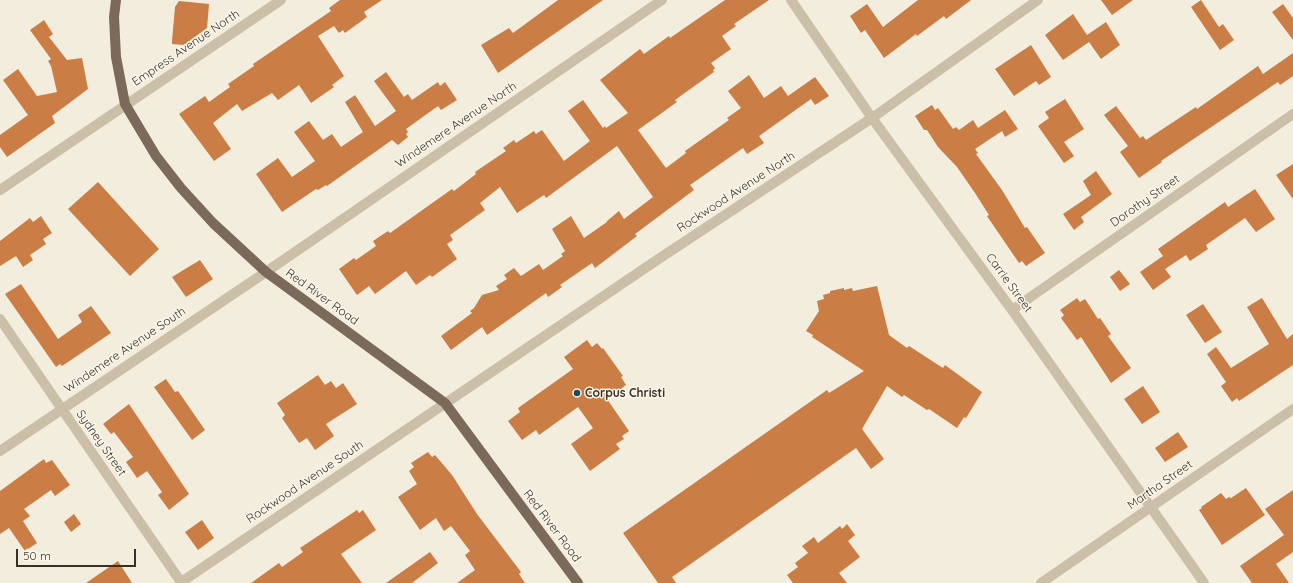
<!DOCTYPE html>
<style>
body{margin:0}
#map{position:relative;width:1293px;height:583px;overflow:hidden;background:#f3eddd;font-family:Quicksand,sans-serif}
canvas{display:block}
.scale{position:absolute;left:16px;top:549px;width:120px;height:18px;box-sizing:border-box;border:2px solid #383028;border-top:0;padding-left:5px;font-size:12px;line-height:14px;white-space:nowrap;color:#383028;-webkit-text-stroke:3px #faf6e9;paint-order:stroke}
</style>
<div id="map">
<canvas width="1293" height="583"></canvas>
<div class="scale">50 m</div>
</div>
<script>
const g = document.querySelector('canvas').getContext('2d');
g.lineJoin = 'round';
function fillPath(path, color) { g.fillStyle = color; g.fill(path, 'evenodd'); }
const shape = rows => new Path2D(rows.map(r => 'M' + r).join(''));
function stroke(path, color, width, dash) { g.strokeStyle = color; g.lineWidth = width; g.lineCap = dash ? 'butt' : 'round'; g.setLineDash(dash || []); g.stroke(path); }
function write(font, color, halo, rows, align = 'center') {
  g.font = font + ' Quicksand,sans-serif'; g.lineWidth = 3; g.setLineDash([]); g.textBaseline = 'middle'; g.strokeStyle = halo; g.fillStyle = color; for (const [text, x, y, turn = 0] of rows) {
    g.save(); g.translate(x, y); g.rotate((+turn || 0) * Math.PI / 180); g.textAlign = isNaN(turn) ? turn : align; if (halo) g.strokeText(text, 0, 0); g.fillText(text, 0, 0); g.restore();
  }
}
const building = shape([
 [340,0,382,0,364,12,367,17,345,33,343,30,339,33,334,26,318,36,344,76,332,85,334,87,311,103,299,85,278,100,272,93,242,111,237,104,213,123,231,149,214,161,179,114,205,96,209,102,230,87,228,84,254,66,253,64,331,11,329,8],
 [558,0,603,0,498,73,481,45,509,28,513,33],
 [725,0,769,0,734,24,736,26,722,36,731,49,711,63,715,68,713,70,714,72,675,100,677,102,638,130,666,168,686,153,685,151,729,120,727,118,741,108,728,91,749,75,764,98,781,86,788,96,815,77,829,96,815,105,811,99,759,136,764,143,747,154,743,148,690,185,694,190,635,234,637,236,595,268,592,263,560,285,562,287,548,297,546,293,487,335,482,327,451,350,441,336,472,313,470,311,474,308,482,295,499,290,496,286,507,279,504,275,514,268,521,276,539,264,543,270,563,256,561,254,565,251,552,229,571,216,584,238,607,222,607,221,619,211,624,219,653,197,617,146,546,198,544,195,517,213,500,187,480,203,485,210,450,235,453,240,447,244,457,259,432,277,430,275,416,285,406,271,375,294,369,286,357,295,339,269,354,258,356,260,376,246,373,241,388,231,390,233,452,189,454,191,476,174,475,172,506,151,503,148,514,140,516,143,534,131,536,134,542,130,564,161,590,141,568,111,583,100,603,128,605,126,606,128,628,113,600,80,640,49,644,54,669,36,670,38],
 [918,0,971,0,946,19,944,16,917,36,916,34,884,58,865,30,861,33,850,16,867,4,883,27],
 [1101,0,1133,0,1112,15],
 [1201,0,1219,27,1223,24,1234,40,1220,50,1191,7],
 [179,1,209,4,207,28,184,45,172,44,172,41,175,7],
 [1283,4,1293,18,1293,40,1272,12],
 [1073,14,1087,35,1106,22,1120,45,1101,59,1089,42,1063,60,1045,35],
 [44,20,53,34,49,37,67,60,82,58,88,89,52,116,55,123,7,157,0,147,0,135,28,115,3,80,18,69,37,96,57,92,51,66,48,61,51,59,30,30],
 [1031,45,1051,77,1039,85,1036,81,1014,96,995,69],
 [1293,53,1293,76,1280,85,1278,82,1161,161,1162,162,1139,178,1120,152,1128,146,1104,115,1116,106,1140,138,1143,136,1146,140,1196,107,1197,109,1258,66,1263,74],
 [386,72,404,97,408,94,412,100,438,82,440,86,445,82,457,100,441,110,438,106,406,129,408,132,406,134,408,137,398,145,392,140,327,186,326,185,318,190,316,189,282,212,256,174,278,158,292,177,315,161,294,132,309,121,323,140,332,134,341,147,363,132,345,102,355,95,375,126,396,111,374,81],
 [1065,99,1084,129,1064,142,1074,156,1064,163,1038,126,1049,118,1045,112],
 [932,105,935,110,938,108,953,129,956,127,959,130,973,120,978,128,1005,110,1018,129,1005,137,1002,131,975,149,978,153,976,154,1002,190,1025,228,1027,227,1045,253,1026,266,1022,261,1019,263,987,216,989,215,975,193,957,167,938,147,927,130,924,130,915,116],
 [1293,164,1293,199,1276,175],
 [1096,171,1112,194,1081,217,1084,222,1074,230,1063,214,1091,195,1083,181],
 [98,182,159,249,130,276,68,209],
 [1255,189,1275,219,1256,232,1245,218,1206,245,1208,249,1190,261,1186,255,1165,269,1171,277,1153,290,1140,272,1163,256,1158,249,1225,202,1228,207],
 [41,216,52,233,43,239,46,244,30,255,33,260,23,267,16,256,0,266,0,241,30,218,33,222],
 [200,260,213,279,186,297,172,277],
 [1119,270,1130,284,1120,291,1110,277],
 [21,284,58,339,82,322,78,315,91,306,111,333,62,366,60,364,56,367,5,294],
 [877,286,889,335,907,348,909,346,943,368,945,365,982,392,966,418,964,417,957,428,929,409,927,410,904,395,902,397,887,386,862,429,884,459,871,469,856,448,672,577,676,583,658,583,623,533,827,390,829,393,864,371,812,337,813,335,806,331,819,311,817,301,824,299,823,295,830,293,830,291,844,288,844,290,852,288,853,291],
 [1077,298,1080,302,1085,299,1098,319,1100,318,1111,334,1108,336,1131,368,1111,383,1081,337,1077,340,1061,318,1064,315,1060,310],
 [1262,298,1287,339,1293,334,1293,365,1239,401,1237,398,1232,402,1221,386,1226,382,1207,354,1216,347,1231,368,1269,344,1247,307],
 [1203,304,1222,332,1205,343,1186,315],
 [587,340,592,347,597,343,602,349,603,348,623,376,621,377,626,385,607,399,629,431,622,436,624,439,616,444,620,449,590,471,571,444,593,428,578,407,539,435,536,430,522,440,508,421,520,412,518,408,573,369,564,357],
 [318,375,325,385,331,381,336,388,343,383,357,404,326,424,334,436,315,450,307,438,299,443,282,418,285,415,277,403],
 [166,379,175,392,178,391,205,430,192,440,154,387],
 [1143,386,1160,412,1142,424,1124,399],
 [129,404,189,494,169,510,158,495,162,492,147,471,137,478,126,462,133,457,114,432,111,434,103,424],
 [1178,432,1188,447,1165,462,1155,448],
 [428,452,432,457,435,455,452,475,477,514,521,572,519,574,525,583,457,583,475,570,465,555,470,551,451,526,444,531,436,518,420,530,398,497,417,484,409,471,414,467,411,463],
 [44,459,46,463,52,460,70,485,55,496,51,490,24,509,30,516,23,521,37,543,25,551,9,528,0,534,0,491],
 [1246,488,1265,515,1222,545,1199,510,1202,508,1201,507,1221,493,1226,499,1229,497,1231,498],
 [1293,490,1293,552,1276,564,1289,583,1252,583,1240,566,1284,535,1265,509],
 [357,510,359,513,363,510,376,530,341,554,362,583,251,583,279,563,282,567,303,552,300,548],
 [74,514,81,524,71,532,64,522],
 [202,520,214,538,198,550,185,532],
 [847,524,855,535,848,541,860,557,839,573,847,583,793,583,787,575,798,567,795,563,808,553,802,546,814,537,818,543,840,526,842,529],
 [430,552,438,563,412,583,386,583],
 [118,561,132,583,86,583]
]);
const minor = shape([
 [791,0,872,118,1012,310,1204,583],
 [0,190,281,0],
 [1012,310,1293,114],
 [0,319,181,582],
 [0,451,266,272,662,0],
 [180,583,657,260,872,118,1038,0],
 [1041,583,1293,409]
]);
const major = shape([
 [116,0,114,17,116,57,125,104,156,156,181,188,213,223,266,272,445,403,578,583]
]);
const markers = [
 [577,393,4,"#1c4c5b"]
];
const streetNames = [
 ["Empress Avenue North",186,48,-34],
 ["Windemere Avenue North",456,125,-34],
 ["Rockwood Avenue North",736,192,-33],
 ["Dorothy Street",1145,201,-35],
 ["Carrie Street",1009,283,54],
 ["Red River Road",322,297,36],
 ["Windemere Avenue South",125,350,-34],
 ["Sydney Street",101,443,55],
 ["Rockwood Avenue South",305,482,-34],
 ["Martha Street",1160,485,-35],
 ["Red River Road",552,526,53]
];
const poiNames = [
 ["Corpus Christi",585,393]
];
fillPath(building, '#ca7d44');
stroke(minor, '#ccbfa8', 10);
stroke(major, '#7b6a59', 10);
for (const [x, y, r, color] of markers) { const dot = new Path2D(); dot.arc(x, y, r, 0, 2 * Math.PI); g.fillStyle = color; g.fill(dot); stroke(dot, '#faf6e9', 1.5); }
write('12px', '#383028', '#faf6e9', streetNames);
write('bold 12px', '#383028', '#faf6e9', poiNames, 'left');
</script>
